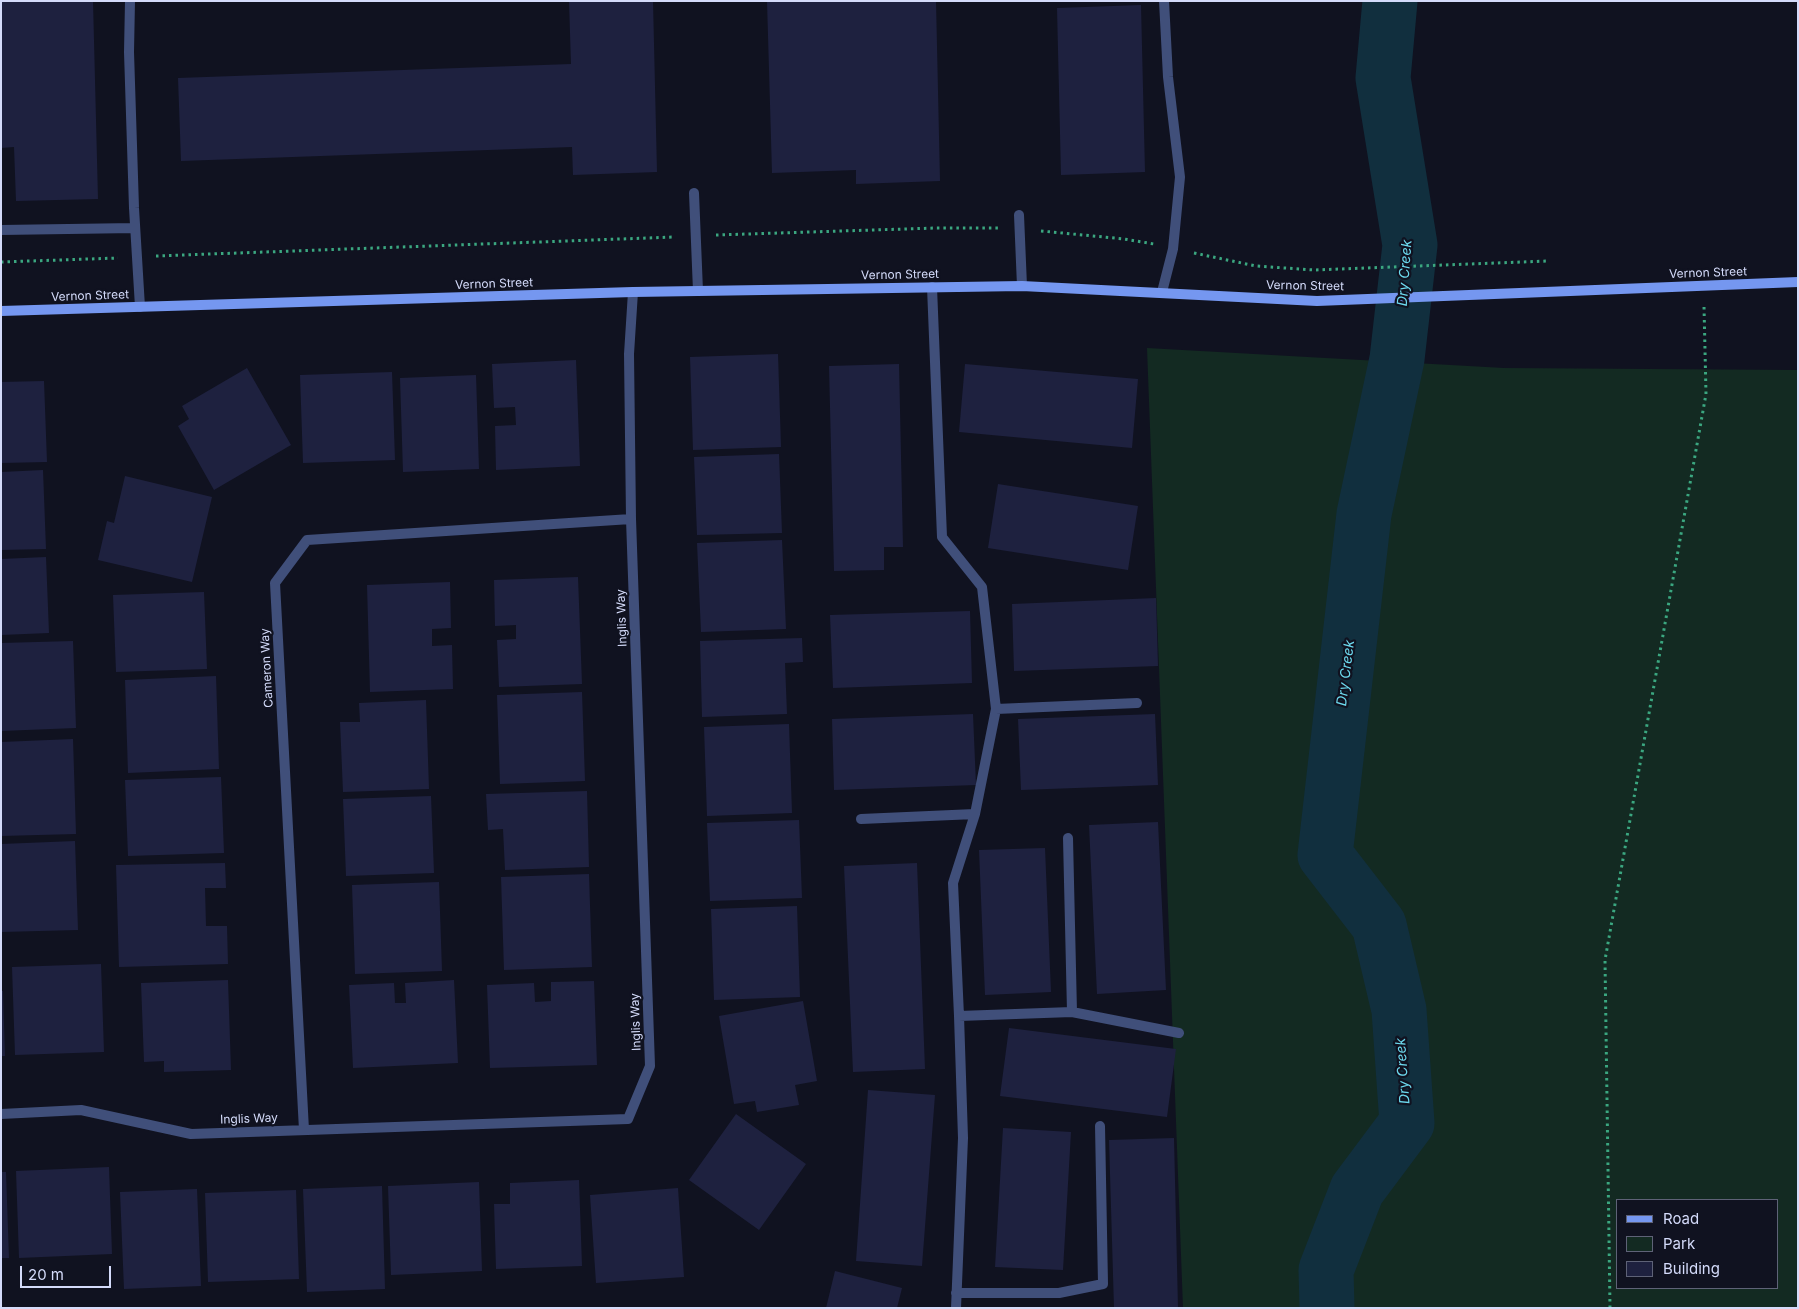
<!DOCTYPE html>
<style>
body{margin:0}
#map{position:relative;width:1799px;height:1309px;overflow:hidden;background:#101220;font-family:Inter,sans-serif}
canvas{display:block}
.frame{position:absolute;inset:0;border:2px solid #d4dbfa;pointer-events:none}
.legend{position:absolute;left:1616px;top:1199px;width:162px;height:90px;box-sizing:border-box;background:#101220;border:1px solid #5e6277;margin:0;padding:6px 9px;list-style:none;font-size:15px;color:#d4dbfa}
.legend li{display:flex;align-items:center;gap:10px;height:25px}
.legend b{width:25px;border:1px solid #5e6277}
.scale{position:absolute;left:20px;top:1266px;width:91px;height:22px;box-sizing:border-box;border:2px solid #d4dbfa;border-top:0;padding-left:6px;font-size:15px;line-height:18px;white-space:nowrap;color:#d4dbfa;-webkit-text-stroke:4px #101220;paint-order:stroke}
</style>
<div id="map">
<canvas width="1799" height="1309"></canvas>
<div class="frame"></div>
<ul class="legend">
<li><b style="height:6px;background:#7597f0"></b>Road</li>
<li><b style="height:14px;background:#132a22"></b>Park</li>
<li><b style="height:14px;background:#1e213f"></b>Building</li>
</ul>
<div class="scale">20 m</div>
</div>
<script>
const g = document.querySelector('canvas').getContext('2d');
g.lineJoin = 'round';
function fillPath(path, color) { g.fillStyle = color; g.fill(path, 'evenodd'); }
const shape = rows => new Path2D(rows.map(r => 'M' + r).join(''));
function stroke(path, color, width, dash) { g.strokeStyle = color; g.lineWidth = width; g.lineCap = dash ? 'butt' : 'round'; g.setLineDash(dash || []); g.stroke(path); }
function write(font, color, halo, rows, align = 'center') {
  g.font = font + ' Inter,sans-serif'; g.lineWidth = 4.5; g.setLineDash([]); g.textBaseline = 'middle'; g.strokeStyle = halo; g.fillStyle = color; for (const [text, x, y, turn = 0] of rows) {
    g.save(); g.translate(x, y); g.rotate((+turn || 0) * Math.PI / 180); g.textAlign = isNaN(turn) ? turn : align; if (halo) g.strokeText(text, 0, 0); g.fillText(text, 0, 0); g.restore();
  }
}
const green = shape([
 [1147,348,1504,368,1798,370,1798,1308,1183,1308],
 [1618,1200,1778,1200,1778,1288,1618,1288]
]);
const river = shape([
 [1327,1308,1326,1270,1357,1190,1407,1123,1399,1010,1379,925,1325,855,1364,514,1397,359,1410,245,1383,78,1390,1]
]);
const building = shape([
 [1,1,93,1,98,199,16,201,14,147,1,148],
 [569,1,653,1,657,172,573,175,572,147,181,161,178,78,571,64],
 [767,1,936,1,940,181,856,184,856,170,772,173],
 [1141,5,1145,172,1061,175,1057,8],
 [778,354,781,447,693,450,690,357],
 [576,360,580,466,496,470,495,426,516,425,515,407,494,408,492,364],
 [899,364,903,547,884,547,884,570,834,571,829,366],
 [965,364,1138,379,1132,448,959,432],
 [247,368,291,445,214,490,178,426,189,419,182,406],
 [392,372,395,460,303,463,300,375],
 [476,375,479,469,403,472,400,378],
 [44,381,47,462,1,463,1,382],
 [779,454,782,533,697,535,694,457],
 [43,470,46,549,1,550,1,472],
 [125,476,212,497,192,582,98,560,107,521,114,523],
 [998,484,1138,506,1128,570,988,548],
 [782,540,786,629,701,632,697,543],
 [46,557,49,633,1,635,1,559],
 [578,577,582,684,499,687,497,640,516,639,516,625,495,626,494,580],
 [450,582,451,628,432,629,432,646,452,645,453,689,370,692,367,585],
 [204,592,207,669,116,672,113,595],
 [1156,598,1158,666,1014,671,1012,604],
 [970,611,972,683,833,688,830,615],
 [802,638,803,662,785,663,787,714,702,717,700,641],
 [73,641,76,728,1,731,1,643],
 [216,676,219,769,128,773,125,680],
 [582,692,585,781,500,784,497,695],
 [426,700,429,789,343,792,340,722,360,722,359,703],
 [973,714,976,785,834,790,832,719],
 [1155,714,1158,785,1021,790,1018,719],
 [789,724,792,813,707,816,704,727],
 [73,739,76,834,1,836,1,742],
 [221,777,224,853,128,856,125,780],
 [587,791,589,867,505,870,503,829,488,830,486,794],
 [431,796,434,873,346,876,343,799],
 [799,820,802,898,710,901,707,823],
 [1158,822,1166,990,1097,994,1089,825],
 [75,841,78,930,1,932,1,844],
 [1045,848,1051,992,985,995,979,850],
 [225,863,226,888,205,888,206,926,227,926,228,964,119,967,116,865],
 [917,863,925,1069,853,1072,844,866],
 [589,874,592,967,504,970,501,877],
 [439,882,442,971,355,974,352,885],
 [797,906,800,997,714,1000,711,909],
 [101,964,104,1052,15,1055,12,967],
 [228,980,231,1070,164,1072,164,1061,144,1062,141,983],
 [454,980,458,1063,353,1068,349,985,394,983,395,1003,406,1003,405,983],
 [594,981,597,1065,490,1068,487,985,534,983,535,1002,551,1001,551,982],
 [1,991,3,991,5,1056,1,1056],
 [803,1001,817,1081,795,1085,799,1105,757,1112,755,1101,734,1104,719,1016],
 [1009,1028,1176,1049,1167,1117,1000,1096],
 [868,1090,935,1095,922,1266,856,1261],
 [736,1114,806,1164,759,1230,689,1180],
 [1003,1128,1071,1132,1063,1270,995,1267],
 [1174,1138,1178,1308,1114,1308,1109,1140],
 [109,1167,112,1254,19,1258,16,1171],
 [1,1172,6,1172,9,1258,1,1258],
 [579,1180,582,1266,496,1269,494,1204,510,1204,510,1183],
 [479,1182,482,1271,391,1275,388,1186],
 [382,1186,385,1289,307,1292,303,1189],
 [678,1188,684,1277,596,1283,590,1195],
 [197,1189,201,1286,124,1289,120,1192],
 [296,1190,299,1279,208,1282,205,1193],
 [835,1271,902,1288,897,1308,826,1308]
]);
const path = shape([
 [1041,231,1124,239,1154,244],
 [716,235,936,228,1000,228],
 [1194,253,1256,266,1314,270,1549,261],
 [156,256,675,237],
 [1,262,118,258],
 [1610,1308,1605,960,1706,394,1704,306]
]);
const service = shape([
 [130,1,129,52,134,208,140,307],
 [694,193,698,291],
 [1019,215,1022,286],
 [1,230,135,228],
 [932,287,942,537,982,587,996,709,1137,703],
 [1162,292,1173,249,1180,177,1168,77,1164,1],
 [996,709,975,814,953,883,959,1016,1072,1012],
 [861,819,975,814],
 [1068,838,1072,1012,1179,1033],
 [956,1293,1059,1293,1103,1284,1100,1126],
 [956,1308,963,1138,959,1016]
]);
const minor = shape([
 [1,1114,81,1110,191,1134,628,1119,650,1066,631,519,629,354,633,292],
 [304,1130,275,583,307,540,631,519]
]);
const secondary = shape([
 [1,311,633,292,1022,286,1317,301,1798,282]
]);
const streetNames = [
 ["Vernon Street",1708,273,-2],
 ["Vernon Street",900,275,-1],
 ["Vernon Street",494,284,-2],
 ["Vernon Street",1305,286,1],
 ["Vernon Street",90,296,-2],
 ["Inglis Way",622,618,-92],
 ["Cameron Way",267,668,-93],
 ["Inglis Way",636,1022,-92],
 ["Inglis Way",249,1119,-2]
];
const waterNames = [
 ["Dry Creek",1405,273,-86],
 ["Dry Creek",1346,673,-83],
 ["Dry Creek",1403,1071,-94]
];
fillPath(green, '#132a22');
stroke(river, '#112f3e', 55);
fillPath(building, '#1e213f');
stroke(path, '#3ba780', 3, [2.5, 4]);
stroke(service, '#404f7a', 10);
stroke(minor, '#404f7a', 10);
stroke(secondary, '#7597f0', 10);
write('12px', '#d4dbfa', '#101220', streetNames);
write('italic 14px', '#6ddaef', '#101220', waterNames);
</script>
